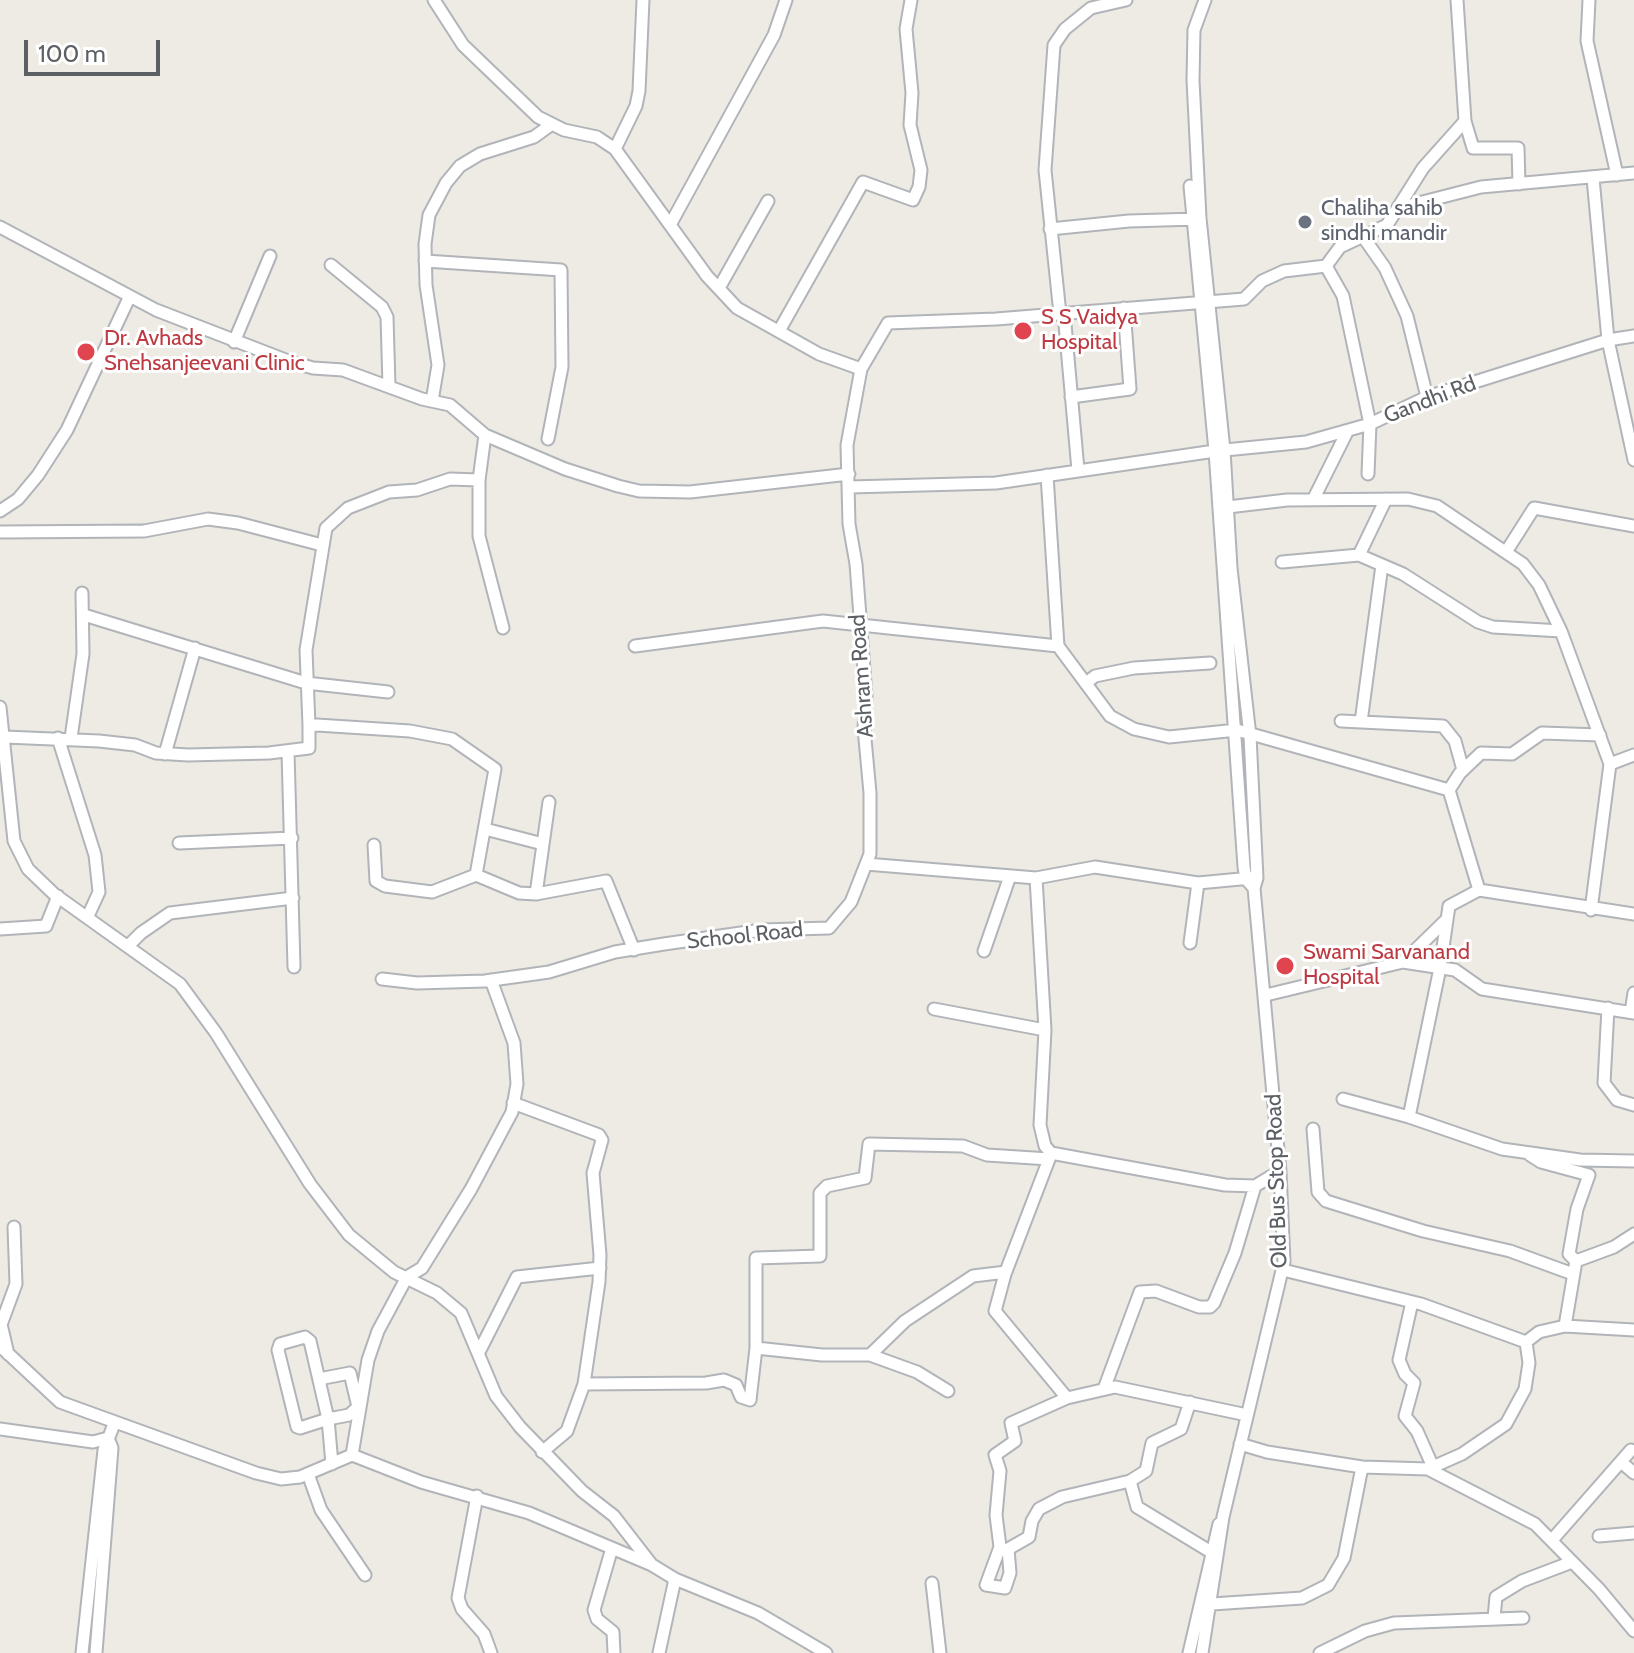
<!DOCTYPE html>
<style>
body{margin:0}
#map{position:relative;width:1634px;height:1653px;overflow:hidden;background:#edebe4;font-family:Cabin,sans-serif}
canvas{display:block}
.scale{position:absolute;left:24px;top:40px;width:136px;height:36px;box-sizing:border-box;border:4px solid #5c5f63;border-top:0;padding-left:10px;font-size:24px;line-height:28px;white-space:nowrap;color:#5c5f63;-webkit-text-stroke:6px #fff;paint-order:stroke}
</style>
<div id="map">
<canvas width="1634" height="1653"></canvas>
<div class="scale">100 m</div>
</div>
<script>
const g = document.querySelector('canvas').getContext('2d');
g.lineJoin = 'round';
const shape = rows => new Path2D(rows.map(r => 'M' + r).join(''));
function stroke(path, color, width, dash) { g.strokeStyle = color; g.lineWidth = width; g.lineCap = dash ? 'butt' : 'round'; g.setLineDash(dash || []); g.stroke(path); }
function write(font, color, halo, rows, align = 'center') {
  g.font = font + ' Cabin,sans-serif'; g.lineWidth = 6; g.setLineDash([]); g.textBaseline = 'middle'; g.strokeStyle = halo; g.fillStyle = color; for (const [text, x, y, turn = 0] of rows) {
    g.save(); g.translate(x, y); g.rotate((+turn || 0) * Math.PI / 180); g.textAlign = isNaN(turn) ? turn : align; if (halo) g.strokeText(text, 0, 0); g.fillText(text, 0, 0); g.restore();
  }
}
const minor = shape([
 [434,0,463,45,538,117,564,130,597,137,615,149,707,276,737,308,819,354,861,369],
 [1589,0,1587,41,1617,175],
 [1465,121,1473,148,1518,148,1519,184],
 [615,149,636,106,639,91,643,0],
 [1593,178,1608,340,1634,460],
 [1190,186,1215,451,1244,867,1246,879,1254,888],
 [1399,208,1481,187,1634,173],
 [670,225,774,35,786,0],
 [0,227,156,310,288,361,313,368,343,370,422,399,450,405,485,435,565,469,618,486,639,491,690,492,849,474],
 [1050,229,1129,221,1197,219],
 [1364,238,1385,268,1407,316,1427,397],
 [425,261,561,270,562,367,548,439],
 [331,265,382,307,387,317,389,386],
 [1326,266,1340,247,1387,225,1423,168,1465,121,1457,0],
 [1326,266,1343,296,1370,424,1368,474],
 [719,288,768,201],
 [1064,313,1078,470],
 [1060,314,1045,170,1054,45,1065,29,1091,8,1126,0],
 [779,331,863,182,913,200,919,187,921,170,910,125,912,93,906,29,911,0],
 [234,342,270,256],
 [1071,397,1130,389,1124,308],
 [432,401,438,365,426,285,425,244,429,215,446,183,460,166,480,154,534,137,552,124],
 [485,435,479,480,479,536,503,628],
 [1047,475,1058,646,1110,716,1134,729,1169,737,1237,730,1449,790,1479,890,1634,914],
 [850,487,996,483,1215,451,1306,442,1370,424,1427,397,1608,340,1634,336],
 [1313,500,1347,432],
 [1228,507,1287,500,1408,499,1437,506,1523,564,1539,585,1561,631,1610,764,1591,910],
 [0,511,18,499,38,475,67,430,129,298],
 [0,532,144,531,208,519,238,523,322,545],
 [1506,552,1534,508,1634,526],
 [1359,555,1403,574,1478,622,1493,627,1561,631],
 [1282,562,1359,555,1386,499],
 [84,615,306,683,388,692],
 [635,646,823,621,1058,646],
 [1086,683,1095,676,1134,668,1210,663],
 [0,707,14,841,28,869,54,894,180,984,216,1033,310,1184,349,1235,394,1272,437,1293,461,1313,496,1396,520,1427,582,1491,614,1516,652,1565,675,1579,758,1613,826,1653],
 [1341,721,1443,726,1455,741,1463,770],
 [1361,722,1382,565],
 [309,726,306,650,326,528,348,508,389,492,417,490,450,479,479,480],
 [5,737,99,741,135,745,156,753,188,755,269,753,309,748,309,726,317,725,410,731,452,739,495,769,476,875,519,893,536,894,606,881,634,950],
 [58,738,95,855,99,892,88,916],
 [71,738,83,654,82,593],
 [288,752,294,967],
 [165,754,195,648],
 [1610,764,1634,755],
 [1449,790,1460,773,1481,753,1512,754,1542,733,1600,735],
 [485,829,543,844],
 [179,843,292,838],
 [374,845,376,881,385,886,432,892,476,875],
 [866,864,1036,878,1095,867,1198,883,1251,878],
 [1036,878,1045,1030,1040,1125,1045,1146,1051,1153,1225,1185,1255,1186,1280,1171],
 [1479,890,1449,906,1440,968,1409,1117,1502,1149,1580,1160,1634,1161],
 [536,894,549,802],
 [0,929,46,926,58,896],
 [1190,943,1198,883],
 [128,946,141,933,170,913,293,898],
 [984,951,1010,876],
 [1403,962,1445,921],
 [382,979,417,983,485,981,549,972,615,952,664,944,762,930,829,928,851,902,870,854,870,793,864,728,866,696,856,564,849,524,847,445,861,369,888,323,996,319,1244,299,1262,281,1284,271,1326,266],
 [1266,995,1403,962,1455,970,1482,989,1634,1013],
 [1608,1008,1604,1083,1617,1100,1634,1105],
 [934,1009,1045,1030],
 [1631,1012,1634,993],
 [1343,1099,1409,1117],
 [513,1103,599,1135,602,1140,593,1173,600,1255,599,1282,584,1384],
 [1313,1129,1318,1192,1326,1201,1423,1231,1510,1251,1573,1274],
 [1051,1154,1005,1274,995,1311,1067,1398,1115,1387,1247,1415],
 [1530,1155,1541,1162,1589,1175,1577,1209,1569,1254,1576,1261,1614,1247,1634,1234],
 [1576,1261,1565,1326,1539,1332,1526,1342,1529,1363,1525,1389,1506,1424,1462,1454,1428,1469,1535,1524,1599,1589,1634,1631],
 [1283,1270,1421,1304,1526,1342],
 [1412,1302,1399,1360,1405,1374,1414,1383,1405,1416,1417,1431,1433,1467],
 [0,1320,8,1354],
 [2,1322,16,1284,14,1227],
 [1565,1326,1634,1330],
 [0,1346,60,1402,256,1473,281,1479,300,1477,352,1455,421,1482,529,1513,652,1565],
 [756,1348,822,1355,870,1355,905,1321,973,1276,1006,1272],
 [479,1352,517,1277,600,1268],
 [870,1355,917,1372,948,1391],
 [319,1379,350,1373,358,1407,349,1415,328,1419,300,1428,297,1427,278,1350,280,1344,305,1337,310,1341,328,1419,332,1464],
 [1104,1389,1140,1292,1156,1291,1199,1307,1210,1307,1214,1303,1235,1253,1255,1186],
 [1067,1398,1011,1423,1015,1441,995,1455,1000,1471,996,1515,1000,1547,986,1585,1005,1588,1010,1573,1008,1549,1029,1537,1032,1521,1039,1509,1062,1497,1130,1481,1146,1471,1152,1443,1181,1429,1190,1402],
 [0,1429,93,1442,108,1438],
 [1240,1444,1267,1452,1362,1467,1428,1469],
 [542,1452,567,1431,584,1384,706,1383,724,1380,736,1385,741,1397,750,1400,756,1348,756,1258,820,1256,820,1193,827,1186,865,1178,869,1144,963,1146,987,1155,1049,1159],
 [352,1455,368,1360,378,1331,407,1277,422,1268,471,1189,512,1112,517,1084,514,1043,491,980],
 [1621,1462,1634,1473],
 [308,1474,321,1510,365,1575],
 [1130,1481,1137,1507,1211,1552],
 [477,1496,458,1598,462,1609,484,1634,491,1653],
 [1599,1536,1634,1533],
 [1552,1540,1631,1450],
 [612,1548,594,1610,597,1619,613,1632,614,1653],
 [932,1583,940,1653],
 [1212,1604,1302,1598,1328,1585,1344,1558,1362,1467],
 [1494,1618,1496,1597,1522,1581,1572,1562],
 [82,1653,104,1450,114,1424],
 [96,1653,112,1448,108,1438],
 [659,1653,675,1579],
 [1189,1653,1219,1524],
 [1202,1653,1223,1517,1284,1262,1280,1171,1254,888,1257,878,1250,736,1231,568,1224,450,1200,218,1193,80,1194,30,1205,0],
 [1320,1653,1365,1631,1394,1623,1523,1618]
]);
const markers = [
 [1305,222,8,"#6b7280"],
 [1023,331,10,"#e0444e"],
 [86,352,10,"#e0444e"],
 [1285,966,10,"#e0444e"]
];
const worshipNames = [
 ["Chaliha sahib",1321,209],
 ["sindhi mandir",1321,234]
];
const healthNames = [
 ["S S Vaidya",1041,318],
 ["Hospital",1041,343],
 ["Dr. Avhads",104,339],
 ["Snehsanjeevani Clinic",104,364],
 ["Swami Sarvanand",1303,953],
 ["Hospital",1303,978]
];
const streetNames = [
 ["Gandhi Rd",1430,400,-21],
 ["Ashram Road",862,676,-94],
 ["School Road",745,936,-6],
 ["Old Bus Stop Road",1277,1181,-92]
];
stroke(minor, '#b1b4b8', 15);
stroke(minor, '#fff', 11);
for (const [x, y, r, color] of markers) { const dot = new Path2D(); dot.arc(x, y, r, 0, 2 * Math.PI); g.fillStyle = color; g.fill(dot); stroke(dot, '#fff', 3); }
write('22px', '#5b616d', '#fff', worshipNames, 'left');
write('22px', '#be3a42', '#fff', healthNames, 'left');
write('22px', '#5c5f63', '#fff', streetNames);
</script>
